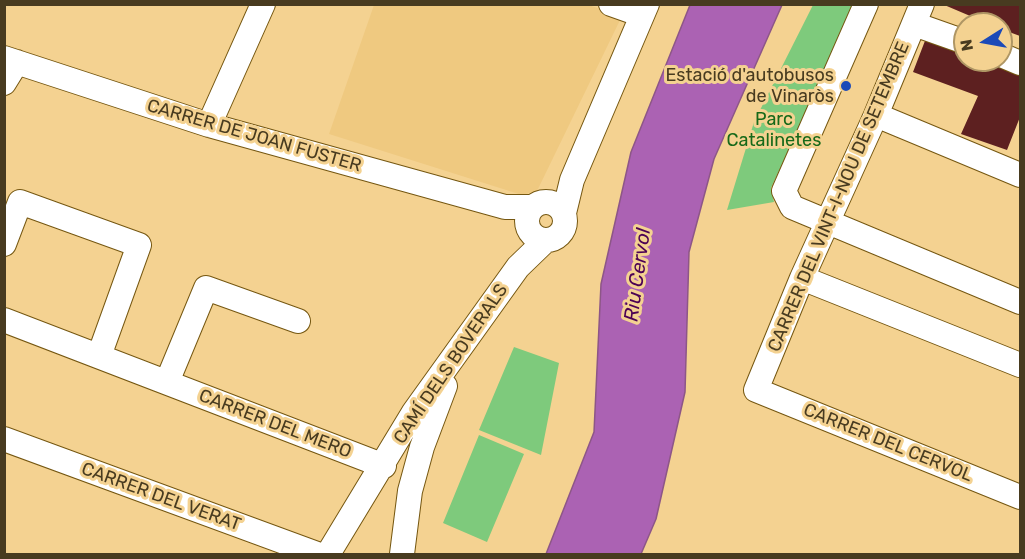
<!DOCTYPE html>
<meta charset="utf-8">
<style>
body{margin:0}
#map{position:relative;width:1025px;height:559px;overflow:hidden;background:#f4d291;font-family:Rubik,sans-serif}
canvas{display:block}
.frame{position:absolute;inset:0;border:6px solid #483b20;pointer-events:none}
.north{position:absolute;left:953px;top:12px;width:60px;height:60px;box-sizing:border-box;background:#f4d291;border:2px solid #af9664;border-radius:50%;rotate:259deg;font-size:16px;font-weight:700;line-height:24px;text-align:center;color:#483b20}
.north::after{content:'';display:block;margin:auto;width:21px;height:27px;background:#1c4ab8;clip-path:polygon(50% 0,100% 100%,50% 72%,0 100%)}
</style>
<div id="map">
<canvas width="1025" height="559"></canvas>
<div class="frame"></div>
<div class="north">N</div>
</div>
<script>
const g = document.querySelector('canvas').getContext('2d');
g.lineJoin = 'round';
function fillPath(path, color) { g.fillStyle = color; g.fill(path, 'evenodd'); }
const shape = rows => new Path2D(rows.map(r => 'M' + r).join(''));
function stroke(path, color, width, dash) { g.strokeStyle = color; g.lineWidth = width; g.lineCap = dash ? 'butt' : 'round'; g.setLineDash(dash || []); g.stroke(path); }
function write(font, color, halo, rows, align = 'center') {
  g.font = font + ' Rubik,sans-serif'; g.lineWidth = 6; g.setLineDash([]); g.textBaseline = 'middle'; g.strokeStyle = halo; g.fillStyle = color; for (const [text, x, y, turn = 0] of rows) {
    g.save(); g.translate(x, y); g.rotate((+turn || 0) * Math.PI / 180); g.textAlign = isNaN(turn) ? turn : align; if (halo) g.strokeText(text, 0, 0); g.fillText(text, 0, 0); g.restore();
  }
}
const built = shape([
 [585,4,622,16,537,191,522,195,329,134,374,5]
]);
const green = shape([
 [813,5,856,5,771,188,774,202,727,210,754,122],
 [514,347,559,363,541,455,479,430],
 [479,435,524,454,487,542,443,523]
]);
const water = shape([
 [690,5,782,5,714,159,689,252,685,392,656,519,641,554,546,554,594,432,601,284,631,152,690,5]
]);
const building = shape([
 [942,4,1020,4,1020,36,1001,29,1001,24,989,24],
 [928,33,965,49,965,60,994,60,1020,69,1020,117,1007,150,961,134,978,96,913,72]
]);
const minor = shape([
 [611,4,642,15],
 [866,4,784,191,792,207,1020,302],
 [922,4,876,115,802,278,756,390,1020,497],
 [914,24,965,42],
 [1001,55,1020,63],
 [4,58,209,125,505,207,532,207],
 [4,83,17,62],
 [876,115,1020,175],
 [209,125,263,4],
 '527 221a19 19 0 1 1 38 0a19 19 0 1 1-38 0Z',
 [564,213,572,180,647,4],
 [4,244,20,202,139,245,99,356],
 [802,278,1020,365],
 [4,320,384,466],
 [167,382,206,288,298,321],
 [4,439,317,554],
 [328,554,414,412,518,267,546,240],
 [402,554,410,491,422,447,445,386]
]);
const markers = [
 [846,86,6,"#1c4ab8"]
];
const poiNames = [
 ["Estació d'autobusos",834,76],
 ["de Vinaròs",834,97]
];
const parkNames = [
 ["Parc",774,120],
 ["Catalinetes",774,141]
];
const streetNames = [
 ["CARRER DE JOAN FUSTER",254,136,16],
 ["CARRER DEL VINT-I-NOU DE SETEMBRE",839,197,-67],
 ["CAMÍ DELS BOVERALS",451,364,-56],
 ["CARRER DEL MERO",275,424,21],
 ["CARRER DEL CERVOL",888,443,22],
 ["CARRER DEL VERAT",161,497,20]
];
const waterNames = [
 ["Riu Cervol",638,275,-82]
];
fillPath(built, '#efc980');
fillPath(green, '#7eca7c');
fillPath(water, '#ab62b3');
stroke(water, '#8d5687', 1.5);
fillPath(building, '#5d2020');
stroke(minor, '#755711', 26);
stroke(minor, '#fff', 24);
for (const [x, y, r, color] of markers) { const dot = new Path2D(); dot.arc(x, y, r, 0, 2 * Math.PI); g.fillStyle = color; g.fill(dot); stroke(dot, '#f4d291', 2); }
write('18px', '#483b20', '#f4d291', poiNames, 'right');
write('18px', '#166919', '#f4d291', parkNames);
write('18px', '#483b20', '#f4d291', streetNames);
write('italic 20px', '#4c0254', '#f4d291', waterNames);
</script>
